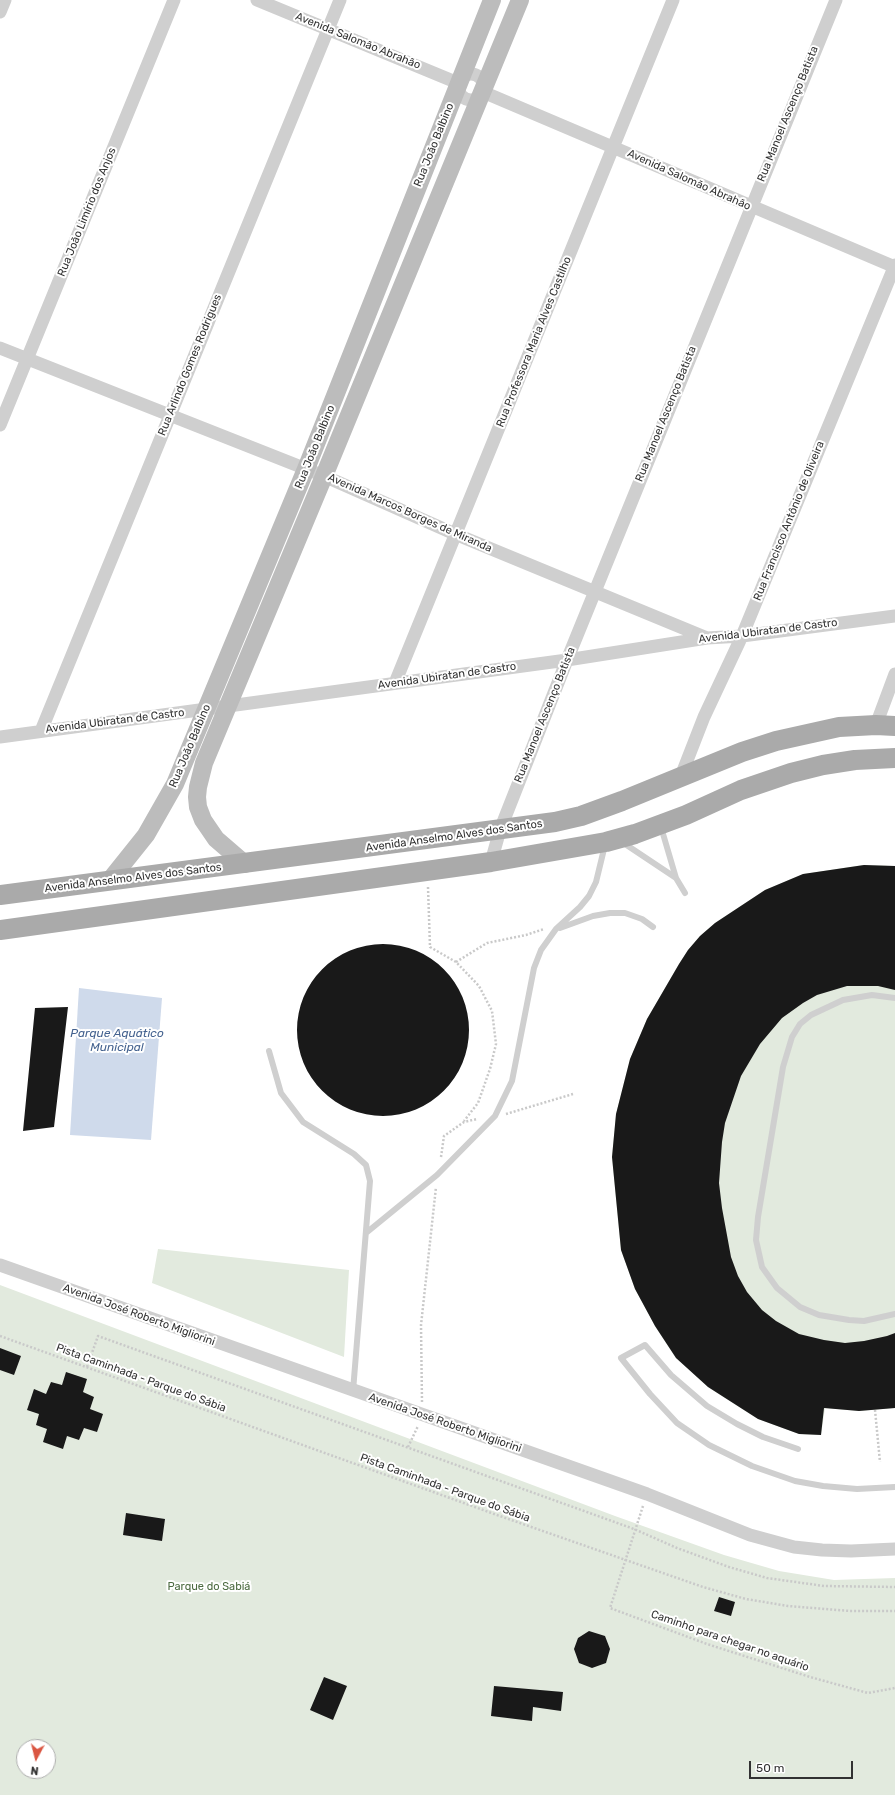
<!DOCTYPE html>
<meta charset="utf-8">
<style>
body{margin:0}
#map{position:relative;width:895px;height:1795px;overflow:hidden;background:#fff;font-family:Rubik,sans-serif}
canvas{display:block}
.north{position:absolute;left:16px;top:1739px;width:40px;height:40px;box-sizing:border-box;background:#fff;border:1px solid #adadad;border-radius:50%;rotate:187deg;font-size:11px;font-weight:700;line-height:16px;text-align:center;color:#323232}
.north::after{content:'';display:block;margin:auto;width:14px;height:18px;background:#da5642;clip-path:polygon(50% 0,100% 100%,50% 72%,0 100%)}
.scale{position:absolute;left:749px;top:1761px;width:104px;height:18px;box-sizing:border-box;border:2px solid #323232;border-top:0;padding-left:5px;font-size:12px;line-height:14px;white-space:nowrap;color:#323232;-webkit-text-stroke:3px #fff;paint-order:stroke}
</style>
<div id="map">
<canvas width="895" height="1795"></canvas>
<div class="north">N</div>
<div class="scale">50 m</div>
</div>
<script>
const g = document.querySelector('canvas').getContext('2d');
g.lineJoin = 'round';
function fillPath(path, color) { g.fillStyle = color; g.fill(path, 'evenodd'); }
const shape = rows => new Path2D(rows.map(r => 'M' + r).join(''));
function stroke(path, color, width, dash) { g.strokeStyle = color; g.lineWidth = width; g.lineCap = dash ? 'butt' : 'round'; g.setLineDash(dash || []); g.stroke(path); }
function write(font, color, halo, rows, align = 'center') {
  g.font = font + ' Rubik,sans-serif'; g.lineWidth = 4; g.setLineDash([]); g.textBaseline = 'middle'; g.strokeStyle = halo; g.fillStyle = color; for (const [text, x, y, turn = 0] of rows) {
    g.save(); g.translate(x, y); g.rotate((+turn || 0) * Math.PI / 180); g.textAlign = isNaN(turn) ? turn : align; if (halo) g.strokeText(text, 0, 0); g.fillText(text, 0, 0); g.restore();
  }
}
const green = shape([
 [863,865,895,866,895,1408,859,1411,825,1408,821,1435,799,1434,758,1419,708,1387,676,1358,655,1326,635,1289,621,1250,612,1157,616,1114,630,1059,647,1019,679,964,688,950,700,936,715,923,765,890,803,874],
 [158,1249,349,1270,344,1357,152,1283],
 [0,1285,615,1516,724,1555,779,1571,834,1580,895,1578,895,1795,0,1795],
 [24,1747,48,1747,48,1771,24,1771]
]);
const water = shape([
 [79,988,162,998,151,1140,70,1135]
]);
const building = shape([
 [864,865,895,866,895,990,878,986,847,986,817,995,803,1003,782,1018,760,1044,741,1076,725,1123,722,1142,719,1183,722,1208,731,1257,738,1276,747,1292,762,1310,776,1321,799,1334,824,1340,845,1343,864,1341,887,1336,895,1333,895,1408,859,1411,824,1408,821,1435,799,1434,758,1419,708,1387,676,1358,655,1326,635,1289,621,1250,612,1157,616,1114,630,1059,647,1019,679,964,688,950,700,936,715,923,765,890,803,874],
 '297 1030a86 86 0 1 1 172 0a86 86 0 1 1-172 0Z',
 [68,1007,54,1127,23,1131,35,1008],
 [0,1348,21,1356,14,1375,0,1370],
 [66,1372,87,1379,83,1392,94,1397,90,1409,103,1414,97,1432,84,1428,79,1440,67,1436,63,1449,43,1442,47,1429,36,1425,39,1414,27,1410,34,1389,46,1394,51,1382,62,1385],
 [126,1513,165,1519,162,1541,123,1535],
 [719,1597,735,1602,731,1616,714,1611],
 [589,1631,605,1636,610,1649,606,1663,592,1668,579,1663,574,1649,578,1638],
 [324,1677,347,1686,333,1720,310,1710],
 [494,1686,563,1692,561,1711,533,1707,532,1721,491,1716]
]);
const path = shape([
 [428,887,430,947,456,962,479,986,492,1011,496,1044,490,1069,478,1103,464,1121],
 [456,962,487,943,526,935,544,929],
 [506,1114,573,1094],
 [441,1157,444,1136,464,1122,477,1119],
 [0,1336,497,1515,703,1587,746,1599,788,1606,850,1611,895,1611],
 [87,1367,98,1336,634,1529,677,1548,729,1567,767,1578,824,1586,895,1587],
 [422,1402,421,1325,436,1187],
 [875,1410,880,1462],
 [408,1447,418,1426],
 [643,1506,610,1608,707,1644,810,1677,868,1693,895,1688]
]);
const service = shape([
 [661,827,676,878,685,893],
 [622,842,676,878],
 [560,928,593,916,610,913,625,913,642,919,653,927],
 [895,998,872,995,843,1000,811,1015,800,1024,792,1037,783,1067,758,1217,756,1240,762,1267,777,1288,800,1307,819,1315,849,1320,864,1321,895,1314],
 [269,1051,281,1093,303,1122,354,1154,366,1165,370,1181,353,1391],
 [366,1233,437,1175,495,1116,512,1081,534,968,541,950,556,929,580,907,589,896,596,882,605,845],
 [798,1449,763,1437,737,1424,707,1406,671,1375,645,1345,621,1358,650,1394,677,1423,709,1445,752,1466,795,1481,823,1486,857,1489,895,1487]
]);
const minor = shape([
 [257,0,458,83],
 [0,12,5,0],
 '458 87a13 13 0 1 1 26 0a13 13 0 1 1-26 0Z',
 [483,92,895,267],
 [0,348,324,476,455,534,707,638],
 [0,425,174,0],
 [395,683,673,0],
 [876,725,895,674],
 [41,731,340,0],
 [0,737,567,660,707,638,742,636,895,616],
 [681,776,704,717,742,636,895,265],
 [491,862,500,830,567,660,836,0],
 [0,1265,647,1494,750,1535,794,1547,822,1550,851,1551,895,1549]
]);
const secondary = shape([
 [245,864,216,839,203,820,198,807,197,797,198,787,204,763,324,476,520,0],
 [110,880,146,835,175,784,306,469,492,0]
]);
const primary = shape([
 [0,895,555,822,581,816,622,801,742,752,776,741,839,727,876,725,895,726],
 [0,930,491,862,606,842,635,834,686,815,741,790,791,773,823,765,855,760,895,758]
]);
const streetNames = [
 ["Avenida Salomão Abrahão",358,41,22],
 ["Rua Manoel Ascenço Batista",788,114,-68],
 ["Rua João Balbino",434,145,-68],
 ["Avenida Salomão Abrahão",689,180,24],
 ["Rua João Limírio dos Anjos",87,212,-68],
 ["Rua Professora Maria Alves Castilho",534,342,-68],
 ["Rua Arlindo Gomes Rodrigues",190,365,-68],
 ["Rua Manoel Ascenço Batista",666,414,-68],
 ["Rua João Balbino",315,447,-68],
 ["Avenida Marcos Borges de Miranda",410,513,24],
 ["Rua Francisco Antônio de Oliveira",789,521,-68],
 ["Avenida Ubiratan de Castro",768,631,-7],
 ["Avenida Ubiratan de Castro",447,676,-8],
 ["Rua Manoel Ascenço Batista",545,715,-68],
 ["Avenida Ubiratan de Castro",115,721,-7],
 ["Rua João Balbino",190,746,-67],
 ["Avenida Anselmo Alves dos Santos",454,836,-8],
 ["Avenida Anselmo Alves dos Santos",133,878,-7],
 ["Avenida José Roberto Migliorini",139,1315,20],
 ["Pista Caminhada - Parque do Sábia",141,1378,20],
 ["Avenida José Roberto Migliorini",445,1423,19],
 ["Pista Caminhada - Parque do Sábia",445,1488,20],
 ["Caminho para chegar no aquário",730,1641,19]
];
const parkNames = [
 ["Parque do Sabiá",209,1587]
];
const waterNames = [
 ["Parque Aquático",117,1034],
 ["Municipal",117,1048]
];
fillPath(green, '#e2eade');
fillPath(water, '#cfdaeb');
fillPath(building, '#191919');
stroke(path, '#c9c9c9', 2.5, [2, 2]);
stroke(service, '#cfcfcf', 6);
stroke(minor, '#cfcfcf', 13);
stroke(secondary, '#bcbcbc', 18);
stroke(primary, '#aaa', 20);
write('11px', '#323232', '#fff', streetNames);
write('11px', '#4c6b41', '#fff', parkNames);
write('italic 12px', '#44628f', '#fff', waterNames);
</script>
